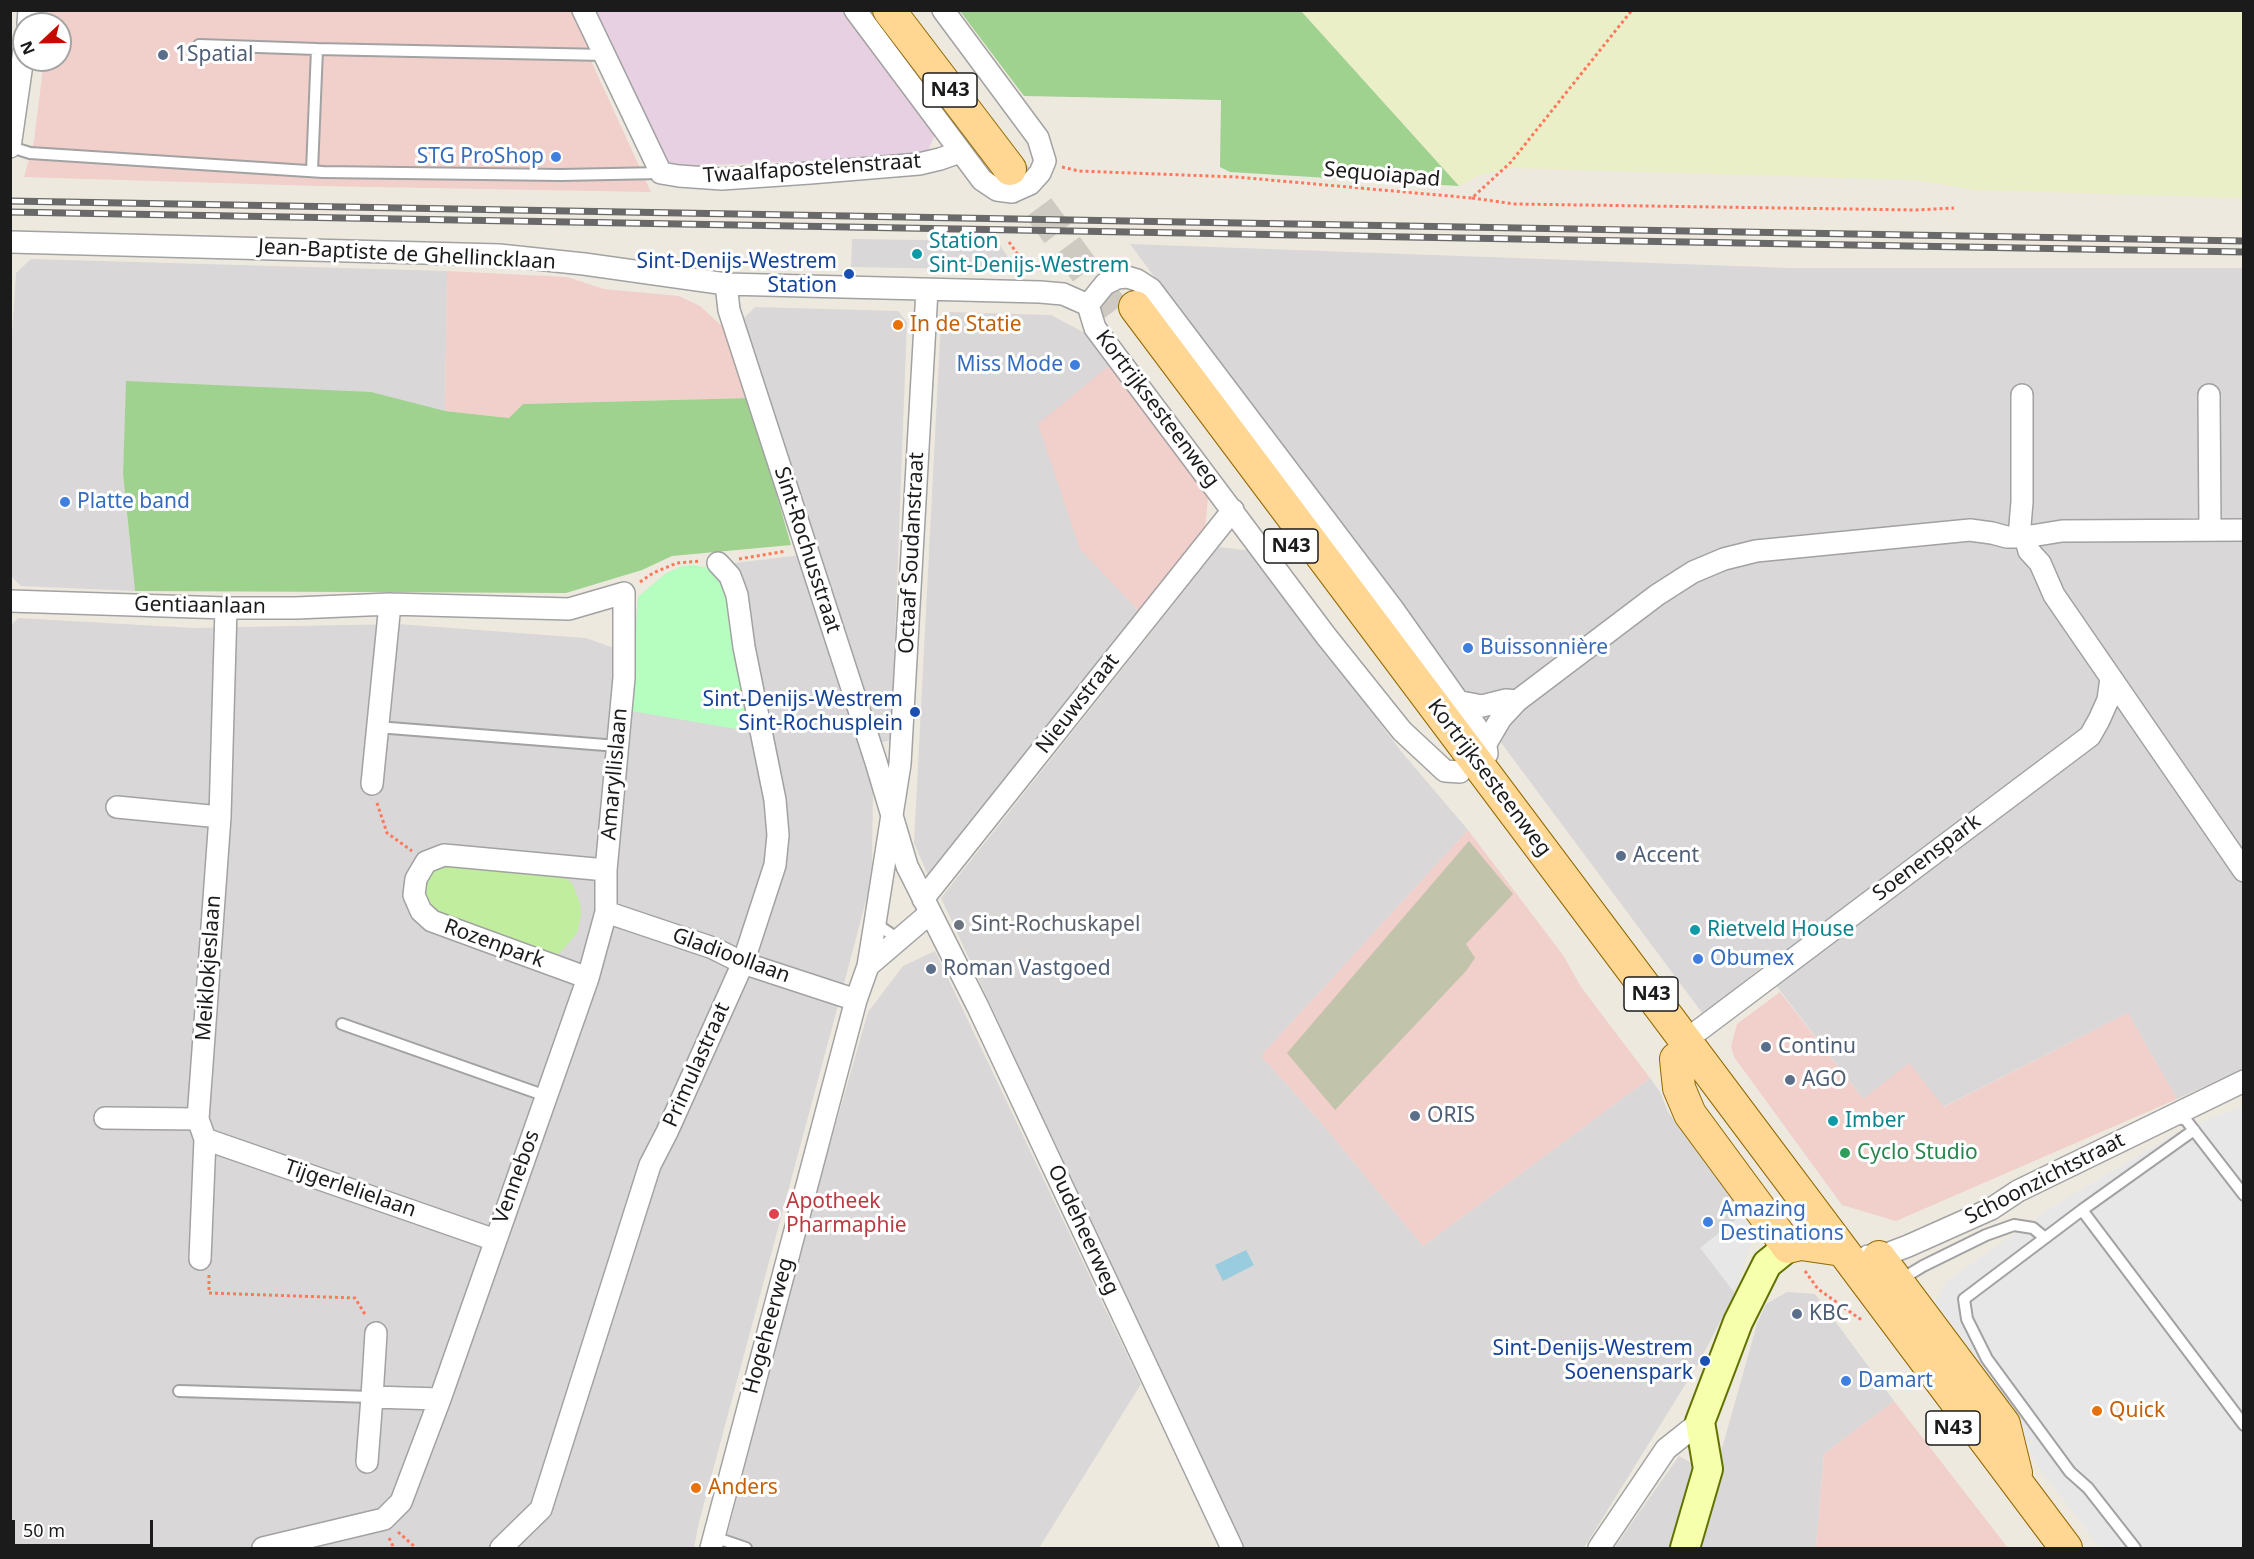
<!DOCTYPE html>
<meta charset="utf-8">
<style>
body{margin:0}
#map{position:relative;width:2254px;height:1559px;overflow:hidden;background:#eee9df;font-family:"Noto Sans",sans-serif}
canvas{display:block}
.frame{position:absolute;inset:0;border:12px solid #1b1b1b;pointer-events:none}
.north{position:absolute;left:12px;top:12px;width:60px;height:60px;box-sizing:border-box;background:#fff;border:2px solid #a4a4a4;border-radius:50%;rotate:248deg;font-size:16px;font-weight:700;line-height:24px;text-align:center;color:#1b1b1b}
.north::after{content:'';display:block;margin:auto;width:21px;height:27px;background:#c50b00;clip-path:polygon(50% 0,100% 100%,50% 72%,0 100%)}
.scale{position:absolute;left:12px;top:1520px;width:141px;height:27px;box-sizing:border-box;border:3px solid #1b1b1b;border-top:0;padding-left:8px;font-size:18px;line-height:21px;white-space:nowrap;color:#1b1b1b;-webkit-text-stroke:4px #fff;paint-order:stroke}
</style>
<div id="map">
<canvas width="2254" height="1559"></canvas>
<div class="frame"></div>
<div class="north">N</div>
<div class="scale">50 m</div>
</div>
<script>
const g = document.querySelector('canvas').getContext('2d');
g.lineJoin = 'round';
function fillPath(path, color) { g.fillStyle = color; g.fill(path, 'evenodd'); }
const shape = rows => new Path2D(rows.map(r => 'M' + r).join(''));
function stroke(path, color, width, dash) { g.strokeStyle = color; g.lineWidth = width; g.lineCap = dash ? 'butt' : 'round'; g.setLineDash(dash || []); g.stroke(path); }
function write(font, color, halo, rows, align = 'center') {
  g.font = font + ' "Noto Sans",sans-serif'; g.lineWidth = 6; g.setLineDash([]); g.textBaseline = 'middle'; g.strokeStyle = halo; g.fillStyle = color; for (const [text, x, y, turn = 0] of rows) {
    g.save(); g.translate(x, y); g.rotate((+turn || 0) * Math.PI / 180); g.textAlign = isNaN(turn) ? turn : align; if (halo) g.strokeText(text, 0, 0); g.fillText(text, 0, 0); g.restore();
  }
}
const residential = shape([
 [852,239,997,241,1017,270,851,267],
 [1130,244,1790,268,2243,268,2243,1069,2177,1099,2128,1013,1943,1107,1863,1099,1762,967,1703,1014],
 [31,259,447,271,445,411,126,390,123,474,135,591,21,586,11,576,10,366,16,273],
 [755,307,898,311,907,322,891,740,877,743,742,329,744,318],
 [950,312,1051,315,1085,333,1111,364,1081,549,1141,613,931,882,914,843,941,319],
 [1219,547,1251,551,1400,750,1468,830,1261,1056,1319,1120,1423,1246,1650,1078,1660,1092,1668,1112,1752,1224,1751,1242,1732,1299,1698,1364,1584,1548,1242,1548,941,898],
 [801,555,873,787,872,864,868,892,854,946,699,1522,694,1548,11,1548,11,625,18,618,194,628,398,624,586,638,633,655,638,597,665,574,680,567,693,565,721,576,735,563],
 [935,951,1141,1384,1039,1548,724,1548,809,1218,868,1012,903,966],
 [1787,1292,1815,1294,1894,1401,1824,1454,1816,1548,1694,1548,1757,1324,1766,1304],
 [1679,1456,1693,1464,1669,1548,1614,1548]
]);
const commercial = shape([
 [574,10,592,49,592,63,651,192,318,186,24,177,34,141,44,60,60,60,60,24,49,24,50,11],
 [447,271,567,277,604,289,679,296,700,306,725,329,749,398,523,404,510,418,445,411],
 [1111,364,1208,498,1205,529,1141,613,1080,549,1038,424],
 [1468,830,1563,955,1581,987,1650,1078,1423,1246,1319,1120,1261,1056],
 [1780,992,1863,1099,1909,1063,1944,1107,2128,1013,2177,1099,1896,1221,1842,1205,1734,1057,1731,1046,1737,1024],
 [1894,1401,2008,1548,1816,1548,1824,1454]
]);
const industrial = shape([
 [596,11,843,11,935,135,928,151,896,157,668,167]
]);
const construction = shape([
 [1469,841,1513,894,1466,944,1475,958,1466,971,1335,1110,1287,1053]
]);
const farmland = shape([
 [1301,11,2243,11,2243,198,1976,190,1915,180,1512,168,1480,175,1459,186]
]);
const grass = shape([
 [446,863,558,873,572,883,580,903,581,915,577,933,560,953,548,954,436,915,422,894,424,880,432,870]
]);
const forest = shape([
 [960,11,1301,11,1459,186,1230,172,1220,167,1221,100,1024,96],
 [126,381,371,392,445,411,509,418,523,404,749,398,791,545,672,556,642,570,566,593,135,591,123,474]
]);
const park = shape([
 [693,565,709,568,721,576,754,732,631,711,638,597,665,574,680,567]
]);
const parking = shape([
 [2243,1106,2243,1548,2100,1548,2033,1459,2023,1431,1933,1307,1947,1281,2049,1209,2183,1129],
 [1744,1213,1752,1224,1751,1242,1734,1292,1700,1248]
]);
const water = shape([
 [1246,1250,1254,1265,1223,1281,1215,1265]
]);
const primaryTunnel = shape([
 [1010,169,1121,320]
]);
const path = shape([
 [1062,167,1079,171,1236,177,1472,198,1511,162,1632,10],
 [1472,198,1515,204,1916,210,1954,208],
 [1009,242,1030,272],
 [739,559,786,551],
 [640,582,653,573,677,563,700,561],
 [377,803,387,833,412,851],
 [1805,1271,1818,1289,1863,1321],
 [209,1275,209,1293,355,1298,366,1316],
 [398,1532,416,1548],
 [389,1538,394,1548]
]);
const lane = shape([
 [199,45,317,49],
 [11,147,30,153,323,172,561,175,661,173],
 [312,171,317,49,605,55],
 [377,727,618,746],
 [875,923,898,939],
 [342,1024,546,1096],
 [2175,1117,2186,1120,2244,1195],
 [2194,1130,2082,1210,2244,1425],
 [2082,1210,1964,1299,1967,1319,1987,1359,2070,1472,2088,1488,2135,1548],
 [1900,1280,1923,1266,1986,1235,2014,1225,2033,1228,2045,1238],
 [179,1391,372,1397],
 [714,1537,746,1548]
]);
const street = shape([
 [583,10,661,173,679,176,722,179,810,173,919,164,940,159,960,152],
 [855,10,982,180,997,190,1012,192,1030,184,1040,173,1045,161,1038,138,943,10],
 [28,24,29,10],
 [10,147,24,50],
 [10,242,499,255,584,264,726,284,1040,292,1063,294,1088,305],
 [726,284,729,310,876,762,907,866,978,1007,1232,1548],
 [2209,395,2210,530],
 [2019,537,2022,502,2022,395],
 [2025,537,2029,551,2040,563,2054,595,2244,871],
 [10,601,226,608,296,608,390,604,569,609,624,593,624,678,606,870,606,912,588,978,440,1399,401,1502,384,1519,263,1548],
 [1461,702,1482,706,1506,700,1517,701],
 [1487,754,1486,746,1487,742,1501,718,1517,701,1657,595,1693,572,1724,559,1756,551,1970,530,1992,533,2007,537,2025,537,2062,531,2244,530],
 [1460,772,1445,771,1402,731,1326,636,1095,328,1088,305,1105,284,1117,278,1127,277,1137,280,1151,289,1393,609,1487,742],
 [372,784,390,604],
 [117,807,220,817],
 [923,899,1233,510],
 [606,912,713,948,743,963,856,1000],
 [868,966,930,913],
 [588,978,432,921,421,911,414,895,416,879,426,862,444,855,606,870],
 [1686,1040,2090,736,2099,720,2108,700,2111,678],
 [105,1118,198,1119],
 [205,1139,495,1240],
 [1868,1256,1879,1257,1908,1246,1991,1209,2018,1191,2244,1081],
 [200,1259,205,1139,198,1119,220,817,226,608],
 [372,1397,376,1333],
 [367,1462,372,1397,440,1399],
 [501,1548,541,1509,650,1165,667,1132,743,963,775,865,778,835,775,800,744,647,737,595,730,576,718,563],
 [711,1548,856,1000,868,966,875,923,900,764,927,290],
 [1599,1548,1666,1449,1700,1422]
]);
const secondary = shape([
 [1685,1548,1708,1469,1700,1422,1738,1322,1767,1264,1788,1247]
]);
const primary = shape([
 [889,10,1010,169],
 [1135,307,2066,1548],
 [1676,1059,1679,1088,1690,1114,1788,1247,1801,1244,1842,1250],
 [1879,1257,2004,1424,2016,1473]
]);
const rail = shape([
 [10,201,2244,241],
 [10,212,2244,252]
]);
const markers = [
 [163,55,6,"#5c6f8a"],
 [556,157,6,"#3f7fe0"],
 [917,254,6,"#0f9aa8"],
 [849,274,6,"#1a4fb4"],
 [898,325,6,"#e8710a"],
 [1075,365,6,"#3f7fe0"],
 [65,502,6,"#3f7fe0"],
 [1468,648,6,"#3f7fe0"],
 [915,712,6,"#1a4fb4"],
 [1621,856,6,"#5c6f8a"],
 [959,925,6,"#6b7280"],
 [1695,930,6,"#0f9aa8"],
 [1698,959,6,"#3f7fe0"],
 [931,969,6,"#5c6f8a"],
 [1766,1047,6,"#5c6f8a"],
 [1790,1080,6,"#5c6f8a"],
 [1415,1116,6,"#5c6f8a"],
 [1833,1121,6,"#0f9aa8"],
 [1845,1153,6,"#2e9e5b"],
 [774,1214,6,"#e0444e"],
 [1708,1222,6,"#3f7fe0"],
 [1797,1314,6,"#5c6f8a"],
 [1705,1361,6,"#1a4fb4"],
 [1846,1381,6,"#3f7fe0"],
 [2097,1411,6,"#e8710a"],
 [696,1488,6,"#e8710a"]
];
const shields = [
 [950,90,54],
 [1291,546,54],
 [1651,994,54],
 [1953,1428,54]
];
const shieldNames = [
 ["N43",950,90],
 ["N43",1291,546],
 ["N43",1651,994],
 ["N43",1953,1428]
];
const serviceNames = [
 ["1Spatial",175,55],
 ["Accent",1633,856],
 ["Roman Vastgoed",943,969],
 ["Continu",1778,1047],
 ["AGO",1802,1080],
 ["ORIS",1427,1116],
 ["KBC",1809,1314]
];
const shopNames = [
 ["STG ProShop",544,157,"right"],
 ["Miss Mode",1063,365,"right"],
 ["Platte band",77,502],
 ["Buissonnière",1480,648],
 ["Obumex",1710,959],
 ["Amazing",1720,1210],
 ["Destinations",1720,1234],
 ["Damart",1858,1381]
];
const streetNames = [
 ["Twaalfapostelenstraat",812,169,-4],
 ["Sequoiapad",1382,175,5],
 ["Jean-Baptiste de Ghellincklaan",407,255,3],
 ["Kortrijksesteenweg",1157,409,53],
 ["Sint-Rochusstraat",807,550,72],
 ["Octaaf Soudanstraat",912,553,-87],
 ["Gentiaanlaan",200,606,1],
 ["Nieuwstraat",1078,704,-52],
 ["Amaryllislaan",615,774,-85],
 ["Kortrijksesteenweg",1489,778,53],
 ["Soenenspark",1927,858,-37],
 ["Rozenpark",494,944,20],
 ["Gladioollaan",731,956,20],
 ["Meiklokjeslaan",209,968,-86],
 ["Primulastraat",697,1065,-66],
 ["Vennebos",517,1177,-70],
 ["Schoonzichtstraat",2045,1179,-27],
 ["Tijgerlelielaan",350,1189,19],
 ["Oudeheerweg",1083,1230,65],
 ["Hogeheerweg",769,1326,-75]
];
const cultureNames = [
 ["Station",929,242],
 ["Sint-Denijs-Westrem",929,266],
 ["Rietveld House",1707,930],
 ["Imber",1845,1121]
];
const transitNames = [
 ["Sint-Denijs-Westrem",837,262],
 ["Station",837,286],
 ["Sint-Denijs-Westrem",903,700],
 ["Sint-Rochusplein",903,724],
 ["Sint-Denijs-Westrem",1693,1349],
 ["Soenenspark",1693,1373]
];
const foodNames = [
 ["In de Statie",910,325],
 ["Quick",2109,1411],
 ["Anders",708,1488]
];
const worshipNames = [
 ["Sint-Rochuskapel",971,925]
];
const leisureNames = [
 ["Cyclo Studio",1857,1153]
];
const healthNames = [
 ["Apotheek",786,1202],
 ["Pharmaphie",786,1226]
];
fillPath(residential, '#d9d7d7');
fillPath(commercial, '#f1cfcb');
fillPath(industrial, '#e7d0e2');
fillPath(construction, '#c1c3aa');
fillPath(farmland, '#eaefc7');
fillPath(grass, '#c1ee9e');
fillPath(forest, '#9fd18f');
fillPath(park, '#b5febf');
fillPath(parking, '#e7e7e7');
fillPath(water, '#9acce0');
stroke(primaryTunnel, '#cecac2', 32, [32, 16]);
stroke(lane, '#a2a2a2', 14);
stroke(street, '#a2a2a2', 24);
stroke(secondary, '#607300', 32);
stroke(primary, '#916900', 34);
stroke(path, '#ff785e', 3, [3, 3]);
stroke(lane, '#fff', 10);
stroke(street, '#fff', 21);
stroke(secondary, '#f6ffab', 28);
stroke(primary, '#ffd692', 32);
stroke(rail, '#696969', 7);
stroke(rail, '#fff', 4.5, [14]);
for (const [x, y, r, color] of markers) { const dot = new Path2D(); dot.arc(x, y, r, 0, 2 * Math.PI); g.fillStyle = color; g.fill(dot); stroke(dot, '#fff', 2); }
for (const [x, y, w] of shields) { const box = new Path2D(); box.roundRect(x - w / 2, y - 17, w, 34, 4.5); g.fillStyle = '#fff'; g.fill(box); stroke(box, '#1b1b1b', 1.5); }
write('bold 20px', '#1b1b1b', null, shieldNames);
write('21px', '#4e5e75', '#fff', serviceNames, 'left');
write('21px', '#366cbe', '#fff', shopNames, 'left');
write('21px', '#1b1b1b', '#fff', streetNames);
write('21px', '#0d838f', '#fff', cultureNames, 'left');
write('21px', '#164399', '#fff', transitNames, 'right');
write('21px', '#c56008', '#fff', foodNames, 'left');
write('21px', '#5b616d', '#fff', worshipNames, 'left');
write('21px', '#27864d', '#fff', leisureNames, 'left');
write('21px', '#be3a42', '#fff', healthNames, 'left');
</script>
